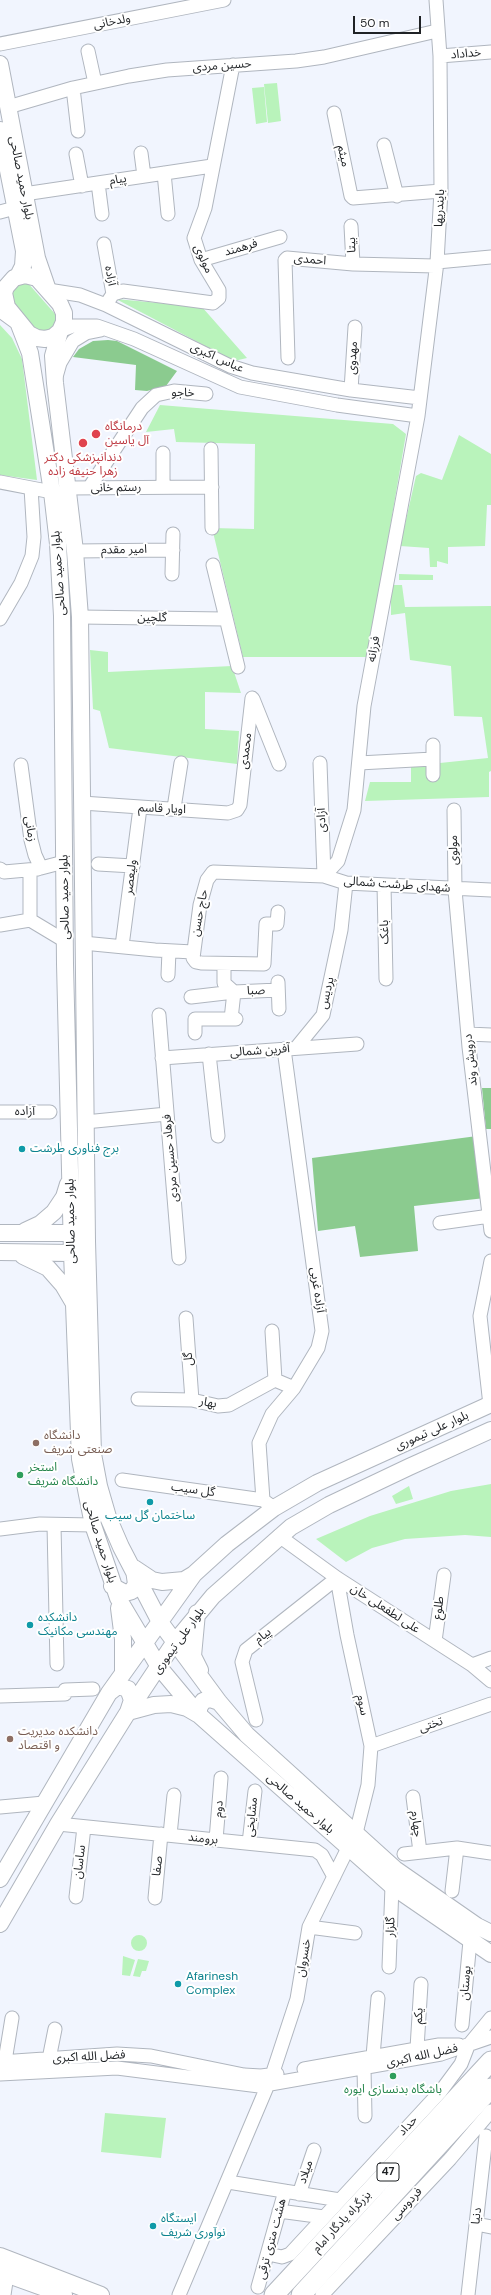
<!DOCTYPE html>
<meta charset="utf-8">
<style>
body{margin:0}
#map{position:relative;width:491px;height:2295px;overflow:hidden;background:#f1f5fe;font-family:"DM Sans",sans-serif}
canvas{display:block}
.scale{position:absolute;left:353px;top:16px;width:68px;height:18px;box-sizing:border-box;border:2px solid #1f2225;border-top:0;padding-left:5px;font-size:12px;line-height:14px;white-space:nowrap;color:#1f2225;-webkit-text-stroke:3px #fff;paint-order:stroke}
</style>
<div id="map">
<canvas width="491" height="2295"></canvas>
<div class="scale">50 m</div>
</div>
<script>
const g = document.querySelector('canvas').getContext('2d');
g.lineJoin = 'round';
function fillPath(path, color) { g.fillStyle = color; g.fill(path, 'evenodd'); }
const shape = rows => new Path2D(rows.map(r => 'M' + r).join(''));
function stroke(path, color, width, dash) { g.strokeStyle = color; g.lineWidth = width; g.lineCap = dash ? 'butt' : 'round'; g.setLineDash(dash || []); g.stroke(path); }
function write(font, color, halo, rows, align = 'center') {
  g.font = font + ' "DM Sans","Noto Sans Arabic",sans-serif'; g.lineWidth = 4; g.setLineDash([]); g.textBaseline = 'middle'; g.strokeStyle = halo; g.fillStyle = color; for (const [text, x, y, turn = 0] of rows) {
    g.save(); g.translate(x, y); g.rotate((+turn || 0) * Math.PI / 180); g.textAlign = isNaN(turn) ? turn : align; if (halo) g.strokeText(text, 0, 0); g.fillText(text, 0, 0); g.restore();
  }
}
const green = shape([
 [277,83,281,121,268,123,264,84],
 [264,87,267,122,256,124,252,88],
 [27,282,56,315,56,324,52,330,35,332,10,302,14,286],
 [116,299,202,307,247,358,234,361],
 [0,325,12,338,22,359,37,480,0,475],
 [160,405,393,424,406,434,368,657,243,657,212,528,254,529,255,444,176,442,174,429,146,432],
 [459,435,491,454,491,505,487,505,485,546,448,547,448,564,437,561,437,567,430,567,429,548,400,546,416,476,421,473,442,480],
 [399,574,433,575,433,580,399,580],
 [391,585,402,585,405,607,491,606,491,771,489,772,489,797,365,801,370,782,411,782,411,766,488,758,482,717,454,716,451,666,410,660,405,613,391,615],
 [90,650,108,652,108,672,232,666,241,693,205,692,205,729,239,731,237,764,109,748,100,711,93,709],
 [491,1484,491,1537,465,1535,405,1539,372,1548,346,1562,316,1539,370,1516,451,1491],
 [409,1486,413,1499,396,1504,392,1496],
 '131 1943a8 8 0 1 1 16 0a8 8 0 1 1-16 0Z',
 [123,1956,135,1960,130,1976,122,1975],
 [138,1959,149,1961,146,1971,142,1971,140,1977,133,1976],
 [105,2113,166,2118,161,2158,101,2152]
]);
const forest = shape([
 [108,340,117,341,177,371,166,386,147,391,135,390,136,365,73,357,79,349,93,341],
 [482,1088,491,1088,491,1129,486,1129],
 [477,1136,485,1198,414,1206,418,1251,360,1257,355,1226,318,1231,312,1158]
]);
const minor = shape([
 [0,44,224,0],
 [88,51,95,83],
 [440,56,491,52],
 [73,88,78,131],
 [8,107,73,88,129,76,167,70,296,61,324,57,437,31],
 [334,113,351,196,353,198,441,191],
 [384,145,397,196],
 [141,153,144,176],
 [76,154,82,186],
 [164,173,168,214],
 [98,183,102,214],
 [24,194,212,166],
 [0,212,15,208],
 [351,226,353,264],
 [104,244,113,294,109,300],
 [201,260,280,237],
 [437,262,491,257],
 [48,290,80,295,106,305,230,366,252,373,351,390,420,398],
 [113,294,123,291,213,303,219,298,219,290,201,260,194,238,205,208,233,65],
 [60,331,73,326,97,326,134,339,240,387,337,405,418,416],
 [288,358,285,260,287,258,353,264,435,266],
 [56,377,60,363,73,341,86,333,101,330],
 [351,390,355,327],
 [211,449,212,528],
 [0,482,52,492],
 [163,487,163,453],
 [68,488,212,487],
 [89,488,142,408,156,395,174,391,206,394],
 [75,551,173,550],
 [213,565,238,667],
 [172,574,173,534],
 [80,617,224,619],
 [0,619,21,583,32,556,34,537,31,488],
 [253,699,279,764],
 [433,745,433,775],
 [320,763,324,876],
 [359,763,433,759],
 [21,765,31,840,35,855,41,868,64,862],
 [82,803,228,813,237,810,240,805,252,698],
 [174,808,181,763],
 [454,810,455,890,469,1047,491,1231],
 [98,864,133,866],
 [0,869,4,872,38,869],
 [324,876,338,861,354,810,364,706,418,416,437,262,441,191,440,56,436,0],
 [384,885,386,979],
 [278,912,277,924,266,924,264,964,201,963,196,962,193,958,200,905,207,880,213,872,324,876,346,883,491,890],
 [30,920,30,871],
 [0,925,30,920,65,941],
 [83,943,155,950,193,952],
 [122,946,140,808],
 [224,964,224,983,234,992],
 [168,975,169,951],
 [278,982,279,1009],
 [191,997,234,992,278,990],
 [159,1015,179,1258],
 [231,1019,234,992],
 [195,1033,195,1019,236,1019],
 [468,1034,491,1035],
 [296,1048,323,1015,341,930,346,883],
 [209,1054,218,1136],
 [162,1058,357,1044],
 [0,1112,50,1112],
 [85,1122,167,1114],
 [440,1223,490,1216],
 [186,1318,192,1400],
 [272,1331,275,1380],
 [138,1399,192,1400,218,1406,229,1405,275,1380,294,1388],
 [490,1405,480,1316,491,1261],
 [122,1480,263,1500],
 [274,1508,263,1500,259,1443,272,1414,294,1388,318,1348,322,1331,284,1049],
 [54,1525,57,1664],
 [0,1529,40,1524,93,1525],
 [279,1536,337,1578,472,1665,491,1681],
 [435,1641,444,1575],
 [472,1665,491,1658],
 [0,1696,65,1694,65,1690,93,1689],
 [256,1720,242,1662,246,1650,337,1578,347,1635,371,1746,368,1785,356,1833],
 [371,1746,491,1704],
 [413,1797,420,1852],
 [0,1807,44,1803],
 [58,1824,315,1850,322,1855,334,1877],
 [170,1835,174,1795],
 [216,1840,221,1778],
 [249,1843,255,1791],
 [404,1854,457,1848,491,1853],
 [452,1891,457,1848],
 [76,1897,84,1827],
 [155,1898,161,1834],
 [309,1927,355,1933],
 [389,1967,392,1886],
 [462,2025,470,1941],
 [417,2048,421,1984],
 [373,2056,378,1998],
 [49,2059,55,2029],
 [5,2061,12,2018],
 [0,2062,117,2054,151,2056,244,2075,261,2076,277,2074],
 [364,2068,365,2116],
 [304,2069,439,2045,459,2045],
 [0,2074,117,2068,259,2086,441,2054,491,2037],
 [228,2182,340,2200],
 [299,2194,314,2150],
 [279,2211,324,2217],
 [476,2224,491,2227],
 [268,2254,282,2257,290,2254,441,2091,461,2064,468,2046,491,2018],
 [258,2287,285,2191],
 [4,2295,7,2275],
 [179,2295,272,2075,297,1999,309,1927,349,1846],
 [322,2295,450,2159,491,2111],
 [468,2295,486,2136]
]);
const major = shape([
 [0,64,37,258,48,290],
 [0,130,24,251,23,266,18,276],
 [25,275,37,278,60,304,64,313,64,322,60,331,53,337,45,339,37,338,29,334,7,307,4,293,6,287,14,278,25,275],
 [0,309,18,322,30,353,52,492,58,544,62,616,65,964,72,1253,80,1459,93,1525,118,1598,159,1667,199,1715,392,1886,491,1954],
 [60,331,53,356,55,383,75,551,80,617,87,1241,93,1454,99,1486,108,1517,121,1547,160,1622,219,1702,247,1735,395,1869,477,1926,491,1933],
 [25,1231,40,1224,54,1212,64,1197,68,1184],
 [0,1233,71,1233,87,1241,72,1253,0,1252],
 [23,1256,48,1268,63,1285,73,1302],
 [134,1568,152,1580,162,1582,184,1580,194,1574],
 [112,1586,125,1593,132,1591,136,1584,134,1570],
 [119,1608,123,1639,123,1671],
 [197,1613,193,1656,200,1670],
 [109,1693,118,1686,128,1689,132,1700,128,1712],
 [128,1712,154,1705,171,1704,187,1708,199,1715,199,1708,203,1701,210,1699,219,1702],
 [0,1879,109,1693,194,1574,227,1544,274,1508,317,1483,491,1404],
 [0,1924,58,1824,128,1712,174,1643,213,1596,291,1527,329,1505,409,1467,491,1430],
 [0,2256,101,2295],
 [0,2272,64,2295]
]);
const highway = shape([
 [274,2295,491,2061],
 [301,2295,491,2088]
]);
const markers = [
 [96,434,5,"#e0444e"],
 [83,443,5,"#e0444e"],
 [22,1149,4,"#0f9aa8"],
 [36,1443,4,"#8d6e63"],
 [20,1475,4,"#2e9e5b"],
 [150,1502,4,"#0f9aa8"],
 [30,1625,4,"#0f9aa8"],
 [10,1739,4,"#8d6e63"],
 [178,1984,4,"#0f9aa8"],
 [393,2076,4,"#2e9e5b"],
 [153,2226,4,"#0f9aa8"]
];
const shields = [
 [388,2172,22]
];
const shieldNames = [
 ["47",388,2172]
];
const streetNames = [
 ["ولدخانی",112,22,-11],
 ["خداداد",466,54,-5],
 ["حسین مردی",222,66,-4],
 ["میثم",343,156,78],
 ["بلوار حمید صالحی",21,178,79],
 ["پیام",118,180,-9],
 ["بایندریها",440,208,-87],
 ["بیتا",352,245,-93],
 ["فرهمند",241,248,-16],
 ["مولوی",203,259,65],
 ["احمدی",310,260,5],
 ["آزاده",110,276,79],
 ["عباس اکبری",217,358,24],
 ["مهدوی",353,358,-87],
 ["خاجو",183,393,1],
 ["رستم خانی",116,488,-1],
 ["امیر مقدم",124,550,-1],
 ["بلوار حمید صالحی",59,573,-94],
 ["گلچین",152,618,1],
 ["فرزانه",374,649,-80],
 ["محمدی",246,751,-83],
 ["اویار قاسم",162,809,2],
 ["آزادی",322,820,-92],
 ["زمانی",30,829,82],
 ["مولوی",454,850,-91],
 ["ولیعصر",131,877,-83],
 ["شهدای طرشت شمالی",397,885,4],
 ["بلوار حمید صالحی",65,897,-91],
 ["حاج حسن",200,913,-79],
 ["باغک",385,932,-91],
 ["صبا",256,991,-2],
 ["پردیس",327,993,-77],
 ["آفرین شمالی",260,1051,-4],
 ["درویش‌ وند",471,1060,-96],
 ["آزاده",25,1112],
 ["فرهاد حسین مردی",171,1158,-95],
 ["بلوار حمید صالحی",71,1221,-91],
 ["آزاده غربی",317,1290,82],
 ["گل",189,1359,-94],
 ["بهار",208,1403,11],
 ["بلوار علی تیموری",432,1431,-24],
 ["گل سیب",193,1490,8],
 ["بلوار حمید صالحی",100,1542,73],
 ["طلوع",439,1608,-82],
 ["علی لطفعلی خان",385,1609,33],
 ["پیام",263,1636,-38],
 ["بلوار علی تیموری",179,1641,-54],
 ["سوم",362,1705,78],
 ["تختی",431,1725,-19],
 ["بلوار حمید صالحی",300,1804,41],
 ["دوم",219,1809,-85],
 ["مشایخی",252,1817,-84],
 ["چهارم",416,1824,83],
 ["برومند",203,1839,6],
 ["ساسان",80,1862,-83],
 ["صفا",158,1866,-84],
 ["گلزار",391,1927,-88],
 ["خسروان",304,1958,-80],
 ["بوستان",466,1983,-85],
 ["یکم",419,2016,-87],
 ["فضل الله اکبری",422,2056,-12],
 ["فضل الله اکبری",89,2057,-3],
 ["حداد",408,2126,-47],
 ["میلاد",306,2172,-72],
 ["فردوسی",407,2204,-47],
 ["دنیا",477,2216,-84],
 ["بزرگراه یادگار امام",342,2222,-47],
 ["هشت متری ترقی",272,2239,-75]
];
const healthNames = [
 ["درمانگاه",105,427],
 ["آل یاسین",105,441],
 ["دندانپزشکی دکتر",83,458,"center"],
 ["زهرا حنیفه زاده",83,472,"center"]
];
const cultureNames = [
 ["برج فناوری طرشت",30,1149],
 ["ساختمان گل سیب",150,1516,"center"],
 ["دانشکده",38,1618],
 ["مهندسی مکانیک",38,1632],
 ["Afarinesh",186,1977],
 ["Complex",186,1991],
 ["ایستگاه",161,2219],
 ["نوآوری شریف",161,2233]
];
const educationNames = [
 ["دانشگاه",44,1436],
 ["صنعتی شریف",44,1450],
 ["دانشکده مدیریت",18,1732],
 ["و اقتصاد",18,1746]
];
const leisureNames = [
 ["استخر",28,1468],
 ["دانشگاه شریف",28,1482],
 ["باشگاه بدنسازی ایوره",393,2090,"center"]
];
fillPath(green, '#b9f3bb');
fillPath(forest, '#8bcb8f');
stroke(minor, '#b0b6bf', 15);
stroke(major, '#b0b6bf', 18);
stroke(highway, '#b0b6bf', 21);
stroke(minor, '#fff', 13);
stroke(major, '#fff', 16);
stroke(highway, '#fff', 19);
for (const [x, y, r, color] of markers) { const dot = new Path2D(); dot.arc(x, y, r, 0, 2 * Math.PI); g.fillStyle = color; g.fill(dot); stroke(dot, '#fff', 1.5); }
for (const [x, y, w] of shields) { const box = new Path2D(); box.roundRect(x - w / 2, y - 9, w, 18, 3); g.fillStyle = '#fff'; g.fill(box); stroke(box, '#1f2225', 1); }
write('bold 11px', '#1f2225', null, shieldNames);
write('12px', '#1f2225', '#fff', streetNames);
write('12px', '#be3a42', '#fff', healthNames, 'left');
write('12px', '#0d838f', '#fff', cultureNames, 'left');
write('12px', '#785e54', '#fff', educationNames, 'left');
write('12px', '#27864d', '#fff', leisureNames, 'left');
</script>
